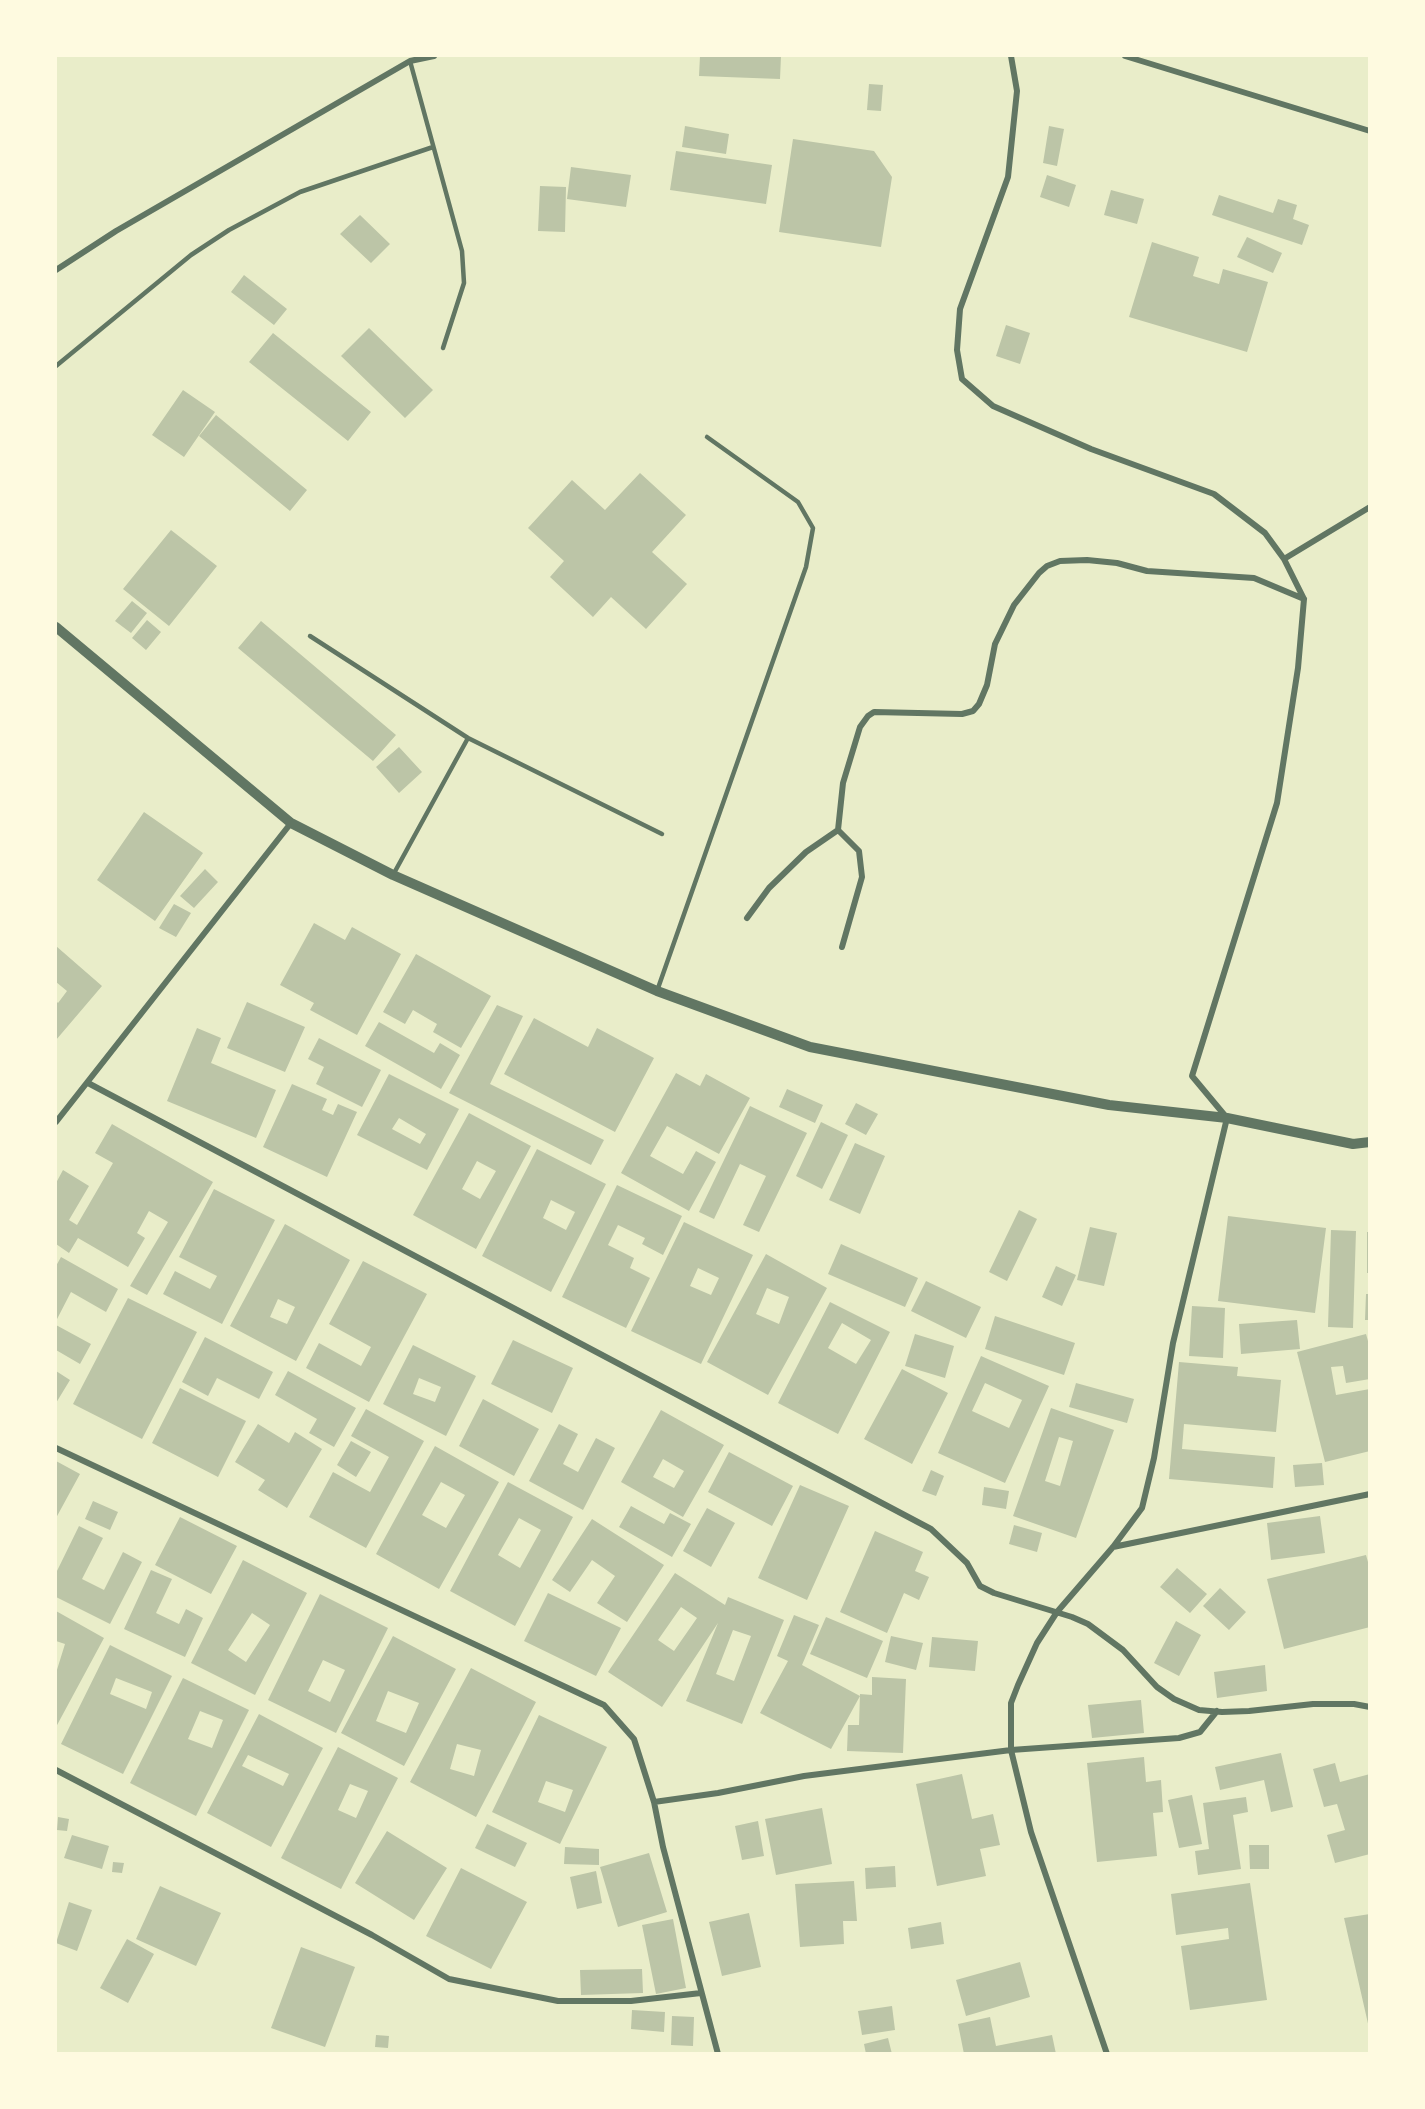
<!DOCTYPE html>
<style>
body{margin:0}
#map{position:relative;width:1425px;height:2109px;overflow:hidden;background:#e9edc9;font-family:"Nunito Sans",sans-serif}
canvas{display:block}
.frame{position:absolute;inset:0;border:57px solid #fefae0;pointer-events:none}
</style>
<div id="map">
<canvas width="1425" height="2109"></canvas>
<div class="frame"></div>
</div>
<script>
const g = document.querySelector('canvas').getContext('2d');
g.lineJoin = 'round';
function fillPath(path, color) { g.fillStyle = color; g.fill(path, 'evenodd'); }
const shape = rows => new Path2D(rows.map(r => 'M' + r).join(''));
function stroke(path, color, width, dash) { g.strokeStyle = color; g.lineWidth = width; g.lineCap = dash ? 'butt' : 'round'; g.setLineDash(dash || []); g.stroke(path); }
const building = shape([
 [700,56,781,56,780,79,699,76],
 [869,84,883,85,881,111,867,110],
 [685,126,729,134,726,154,682,147],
 [1049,126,1064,129,1057,166,1043,163],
 [793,139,874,151,892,177,881,247,779,232],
 [676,151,772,165,766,204,670,190],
 [571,167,631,175,626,207,567,199],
 [1047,175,1076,185,1069,207,1040,197],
 [540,186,566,187,565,232,538,231],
 [1111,190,1144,199,1137,224,1104,215],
 [1219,195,1273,213,1278,199,1297,205,1293,219,1309,225,1302,245,1212,215],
 [360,215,390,244,371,263,340,234],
 [1247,237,1282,253,1273,273,1237,257],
 [1152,242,1199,257,1193,276,1219,284,1223,269,1268,282,1247,352,1129,317],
 [244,275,287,309,274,325,231,292],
 [1006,325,1030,333,1020,364,996,356],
 [369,328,433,390,405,418,341,356],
 [273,333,371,412,348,441,249,362],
 [183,390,215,412,184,457,152,435],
 [216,415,307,490,290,511,199,436],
 [640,473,686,515,652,552,687,584,646,629,611,597,593,617,550,577,564,561,528,528,572,480,605,510],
 [171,530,217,566,169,626,123,589],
 [132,601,147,613,131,633,115,621],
 [147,620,161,632,146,650,132,638],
 [261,621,396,735,373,761,238,648],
 [399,747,422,772,399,793,376,767],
 [144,812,203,853,155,921,97,880],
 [205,869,218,882,194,908,180,896],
 [174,904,191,913,176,937,159,928],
 [314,923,345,940,352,927,401,954,357,1035,310,1010,314,1003,280,985],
 [56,946,102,986,56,1040,56,1001,58,1003,67,991,56,982],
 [416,954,491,996,461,1048,433,1032,437,1024,413,1010,405,1024,383,1012],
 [247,1002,305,1027,285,1072,227,1048],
 [497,1005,523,1016,490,1084,604,1140,591,1165,449,1093],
 [534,1018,588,1047,597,1028,654,1058,615,1132,504,1074],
 [379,1022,434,1053,440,1043,460,1055,441,1089,365,1046],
 [197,1028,221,1038,211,1063,276,1090,256,1138,167,1101],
 [319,1038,381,1070,362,1107,316,1084,324,1067,308,1059],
 [676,1073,700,1086,706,1074,750,1098,719,1154,667,1126,650,1156,683,1174,696,1151,716,1162,689,1211,621,1173],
 [389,1074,459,1109,427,1170,357,1135],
 [399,1118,426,1134,420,1144,392,1129],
 [292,1084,327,1099,322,1110,333,1115,338,1104,357,1112,327,1177,263,1147],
 [787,1089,823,1105,815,1123,779,1107],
 [856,1103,878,1114,866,1135,845,1124],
 [750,1106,807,1133,759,1232,743,1225,766,1176,740,1164,714,1219,699,1212],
 [469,1113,531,1146,476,1249,413,1215],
 [477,1161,496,1171,480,1199,462,1189],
 [821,1122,848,1135,822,1189,796,1176],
 [112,1124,213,1182,147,1295,130,1286,168,1222,149,1211,137,1233,145,1238,128,1267,78,1238,69,1253,56,1244,56,1183,63,1170,89,1186,69,1220,77,1225,113,1163,95,1153],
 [855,1143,885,1156,860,1214,829,1200],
 [537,1149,606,1184,551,1292,482,1256],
 [551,1200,575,1212,566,1230,543,1218],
 [617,1185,682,1216,663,1255,642,1244,645,1238,618,1225,608,1245,634,1258,630,1268,650,1278,626,1328,562,1297],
 [214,1189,275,1220,222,1324,163,1294,175,1271,210,1289,217,1276,179,1257],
 [1019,1210,1037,1219,1007,1281,989,1272],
 [1228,1216,1326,1228,1315,1313,1218,1301],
 [684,1222,753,1255,701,1364,631,1331],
 [698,1268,719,1278,711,1295,690,1286],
 [285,1224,350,1260,296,1361,230,1326],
 [278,1299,295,1307,287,1324,270,1317],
 [1090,1227,1117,1233,1104,1286,1077,1280],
 [1331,1230,1356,1231,1353,1328,1328,1327],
 [1367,1232,1370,1232,1370,1273,1367,1273],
 [841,1244,918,1278,905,1307,828,1274],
 [766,1254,827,1288,768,1395,707,1362],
 [767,1288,789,1297,779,1324,756,1314],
 [61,1257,118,1289,106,1312,71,1292,56,1321,56,1266],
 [363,1261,427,1294,369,1402,306,1368,319,1343,361,1366,371,1347,329,1324],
 [1056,1266,1076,1275,1062,1306,1042,1297],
 [926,1281,981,1307,966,1338,911,1311],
 [1366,1294,1370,1294,1370,1320,1365,1320],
 [128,1298,197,1332,142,1439,73,1404],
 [830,1302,890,1332,838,1434,778,1403],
 [842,1323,871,1340,856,1364,828,1348],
 [1192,1306,1225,1308,1223,1358,1189,1356],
 [995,1316,1075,1343,1064,1375,985,1349],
 [1297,1320,1300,1349,1241,1354,1239,1324],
 [56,1325,91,1344,80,1364,56,1350],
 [915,1334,954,1346,945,1378,905,1366],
 [1366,1334,1370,1348,1370,1379,1346,1383,1343,1366,1331,1367,1336,1395,1370,1389,1370,1451,1325,1462,1297,1352],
 [205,1337,273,1372,259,1399,217,1378,208,1396,182,1382],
 [513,1340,573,1368,552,1413,491,1384],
 [413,1345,476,1376,446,1436,383,1404],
 [419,1378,441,1387,435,1402,413,1394],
 [981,1356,1049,1386,1005,1483,938,1453],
 [985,1383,1022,1400,1009,1428,972,1411],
 [1179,1362,1238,1367,1237,1376,1281,1380,1276,1432,1184,1424,1182,1449,1275,1457,1273,1488,1169,1479],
 [902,1369,948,1393,912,1464,864,1439],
 [56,1371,70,1380,56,1403],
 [288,1371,356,1408,334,1447,309,1433,317,1419,275,1395],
 [1076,1383,1134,1399,1127,1423,1069,1407],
 [180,1388,246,1421,218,1477,152,1443],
 [483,1399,539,1429,514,1476,459,1446],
 [1051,1408,1114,1430,1076,1538,1013,1516],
 [1059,1437,1073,1441,1060,1486,1045,1481],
 [366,1409,424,1441,366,1548,309,1517,333,1472,370,1492,389,1457,351,1436],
 [661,1410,724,1445,683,1517,621,1482],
 [663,1459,684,1471,674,1488,653,1477],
 [258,1424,289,1443,295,1432,322,1449,287,1508,258,1490,265,1480,235,1462],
 [559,1424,578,1434,563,1464,578,1472,596,1438,615,1448,583,1510,529,1481],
 [351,1441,371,1452,356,1477,337,1465],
 [435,1446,499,1482,439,1589,376,1554],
 [441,1482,465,1495,446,1528,422,1515],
 [729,1452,793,1486,772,1526,708,1492],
 [56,1461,80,1474,56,1518],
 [1322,1463,1324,1485,1295,1487,1293,1465],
 [931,1470,944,1476,936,1496,922,1491],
 [508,1482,573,1517,515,1626,450,1591],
 [519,1518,541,1530,520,1568,498,1555],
 [800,1485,849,1506,807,1600,758,1578],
 [984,1487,1009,1491,1006,1509,982,1505],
 [93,1501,118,1512,110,1530,85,1519],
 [631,1506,664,1524,670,1513,691,1524,672,1557,619,1527],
 [707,1508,735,1523,711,1567,683,1551],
 [1320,1516,1325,1553,1271,1560,1267,1523],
 [180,1517,237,1546,211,1594,155,1565],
 [592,1519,664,1565,627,1622,597,1603,615,1576,592,1560,570,1592,552,1580],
 [1014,1525,1042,1533,1037,1552,1009,1544],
 [79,1526,103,1538,82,1579,104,1590,123,1552,142,1562,110,1624,56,1597,56,1573],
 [875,1531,923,1552,915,1571,929,1577,919,1600,904,1593,887,1633,840,1612],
 [1366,1555,1370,1569,1370,1627,1284,1649,1267,1579],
 [243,1560,307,1593,255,1695,191,1663],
 [252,1613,270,1625,246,1662,228,1650],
 [1177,1568,1207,1594,1190,1613,1160,1587],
 [151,1570,172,1579,156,1613,179,1624,186,1609,203,1618,185,1657,124,1629],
 [675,1573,725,1605,728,1597,784,1620,742,1724,686,1701,718,1623,662,1707,608,1672],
 [681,1607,697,1618,674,1651,658,1640],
 [733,1630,751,1636,734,1681,716,1674],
 [1220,1588,1246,1612,1229,1630,1203,1606],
 [548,1593,621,1628,596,1676,524,1641],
 [320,1594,388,1628,336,1733,268,1700],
 [323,1660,345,1670,330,1702,308,1691],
 [56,1611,104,1638,56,1727,56,1673,65,1644,56,1641],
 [794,1615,819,1625,802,1665,860,1696,831,1749,760,1713,788,1661,777,1656],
 [826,1617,883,1641,867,1678,810,1654],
 [1176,1621,1201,1635,1179,1676,1154,1663],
 [393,1636,456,1669,404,1766,341,1733],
 [388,1691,419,1703,406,1733,376,1721],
 [891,1636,923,1643,916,1670,885,1662],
 [932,1637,978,1641,975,1671,929,1667],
 [110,1645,172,1676,123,1774,61,1744],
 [116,1678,152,1692,146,1709,110,1694],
 [1265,1665,1267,1691,1217,1698,1214,1672],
 [471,1668,536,1702,476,1817,410,1782],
 [457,1744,481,1750,474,1776,450,1769],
 [872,1677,906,1679,903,1753,847,1751,848,1725,859,1725,860,1694,872,1695],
 [183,1678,249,1710,196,1816,130,1783],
 [200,1711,223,1720,212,1748,188,1739],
 [1141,1700,1144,1733,1092,1738,1088,1705],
 [259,1714,323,1748,271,1847,207,1813],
 [248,1755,289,1774,283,1786,242,1766],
 [539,1715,607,1747,560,1844,492,1812],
 [546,1781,573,1790,565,1812,538,1802],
 [338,1747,398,1778,341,1889,281,1858],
 [350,1784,368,1791,356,1818,338,1810],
 [1281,1753,1293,1807,1271,1812,1264,1780,1220,1790,1215,1767],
 [1144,1757,1146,1782,1161,1780,1163,1812,1153,1813,1157,1856,1097,1862,1087,1763],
 [1335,1763,1340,1782,1370,1774,1370,1854,1335,1863,1327,1835,1345,1830,1337,1804,1324,1807,1313,1769],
 [962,1774,972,1819,993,1814,1000,1845,980,1849,986,1876,937,1886,916,1784],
 [1192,1795,1202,1844,1179,1848,1168,1800],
 [1246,1797,1248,1812,1233,1815,1241,1869,1198,1875,1195,1851,1209,1849,1203,1803],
 [822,1808,832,1864,776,1875,765,1819],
 [58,1817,69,1819,67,1831,57,1830],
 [758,1821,764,1856,742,1860,735,1826],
 [487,1824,527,1843,515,1867,475,1848],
 [387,1831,447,1868,414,1920,355,1883],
 [72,1835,109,1846,102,1869,64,1858],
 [1249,1845,1269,1845,1269,1869,1250,1869],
 [565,1847,599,1849,599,1865,564,1864],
 [649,1853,667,1912,618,1927,600,1867],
 [113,1862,124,1863,122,1873,112,1872],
 [895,1866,896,1887,866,1889,865,1868],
 [461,1868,527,1902,491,1969,426,1936],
 [596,1871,602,1903,577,1909,570,1877],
 [854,1881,857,1921,843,1921,844,1944,800,1947,795,1884],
 [1250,1883,1267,2000,1190,2010,1181,1946,1229,1939,1228,1928,1176,1935,1171,1894],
 [160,1886,221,1913,196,1966,136,1939],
 [69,1902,92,1910,77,1951,56,1943],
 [749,1913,761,1967,722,1976,709,1922],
 [1370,1914,1370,2028,1369,2028,1344,1918],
 [673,1919,686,1988,656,1994,642,1925],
 [941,1922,944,1944,911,1949,908,1928],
 [127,1939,154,1954,128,2003,100,1988],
 [301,1947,355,1967,325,2047,271,2028],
 [1020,1962,1030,1997,966,2016,956,1980],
 [642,1969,643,1993,581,1995,580,1970],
 [892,2006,895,2030,862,2035,858,2011],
 [632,2010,665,2012,664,2032,631,2029],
 [672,2016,694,2017,693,2046,671,2045],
 [990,2017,996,2046,1052,2035,1056,2054,964,2054,958,2024],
 [376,2035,389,2036,388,2048,375,2047],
 [888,2038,892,2054,866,2054,864,2044]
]);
const service = shape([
 [410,61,462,251,464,283,443,348],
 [56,366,191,255,229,230,300,192,433,147],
 [310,636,468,738],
 [393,875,468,738,662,834],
 [657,991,806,567,813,528,798,502,707,437]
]);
const minor = shape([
 [1011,56,1017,91,1008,177,960,309,957,350,962,379,993,406,1091,449,1214,494,1265,533,1284,559,1304,599,1298,668,1277,803,1192,1076,1227,1118,1173,1343,1154,1458,1142,1508,1113,1547,1057,1612,1037,1643,1018,1685,1011,1703,1011,1750,1031,1832,1107,2054],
 [1125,56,1370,131],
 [56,270,116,231,410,61,434,56],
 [1284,559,1370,507],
 [747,918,769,888,806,852,838,830],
 [842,947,862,877,859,851,838,830,843,783,860,727,868,716,874,712,962,714,973,711,979,704,987,685,995,644,1014,605,1039,573,1047,566,1060,561,1087,560,1117,563,1147,571,1254,578,1304,599],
 [88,1083,931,1529,967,1563,980,1586,994,1593,1072,1617,1088,1624,1123,1650,1157,1687,1174,1699,1199,1710,1222,1712,1249,1711,1313,1704,1354,1704,1370,1707],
 [56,1122,291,823],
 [56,1448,604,1705,634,1739,654,1802,663,1847,718,2054],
 [1113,1547,1370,1494],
 [56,1770,372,1935,449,1979,558,2001,631,2001,701,1993],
 [654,1802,718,1793,804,1776,1011,1750,1179,1738,1200,1732,1217,1711]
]);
const tertiary = shape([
 [56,627,291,823,393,875,657,991,810,1047,1109,1105,1227,1118,1353,1144,1370,1142]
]);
fillPath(building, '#bcc5a7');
stroke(service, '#617663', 4.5);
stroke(minor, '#617663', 6);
stroke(tertiary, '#617663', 10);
</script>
